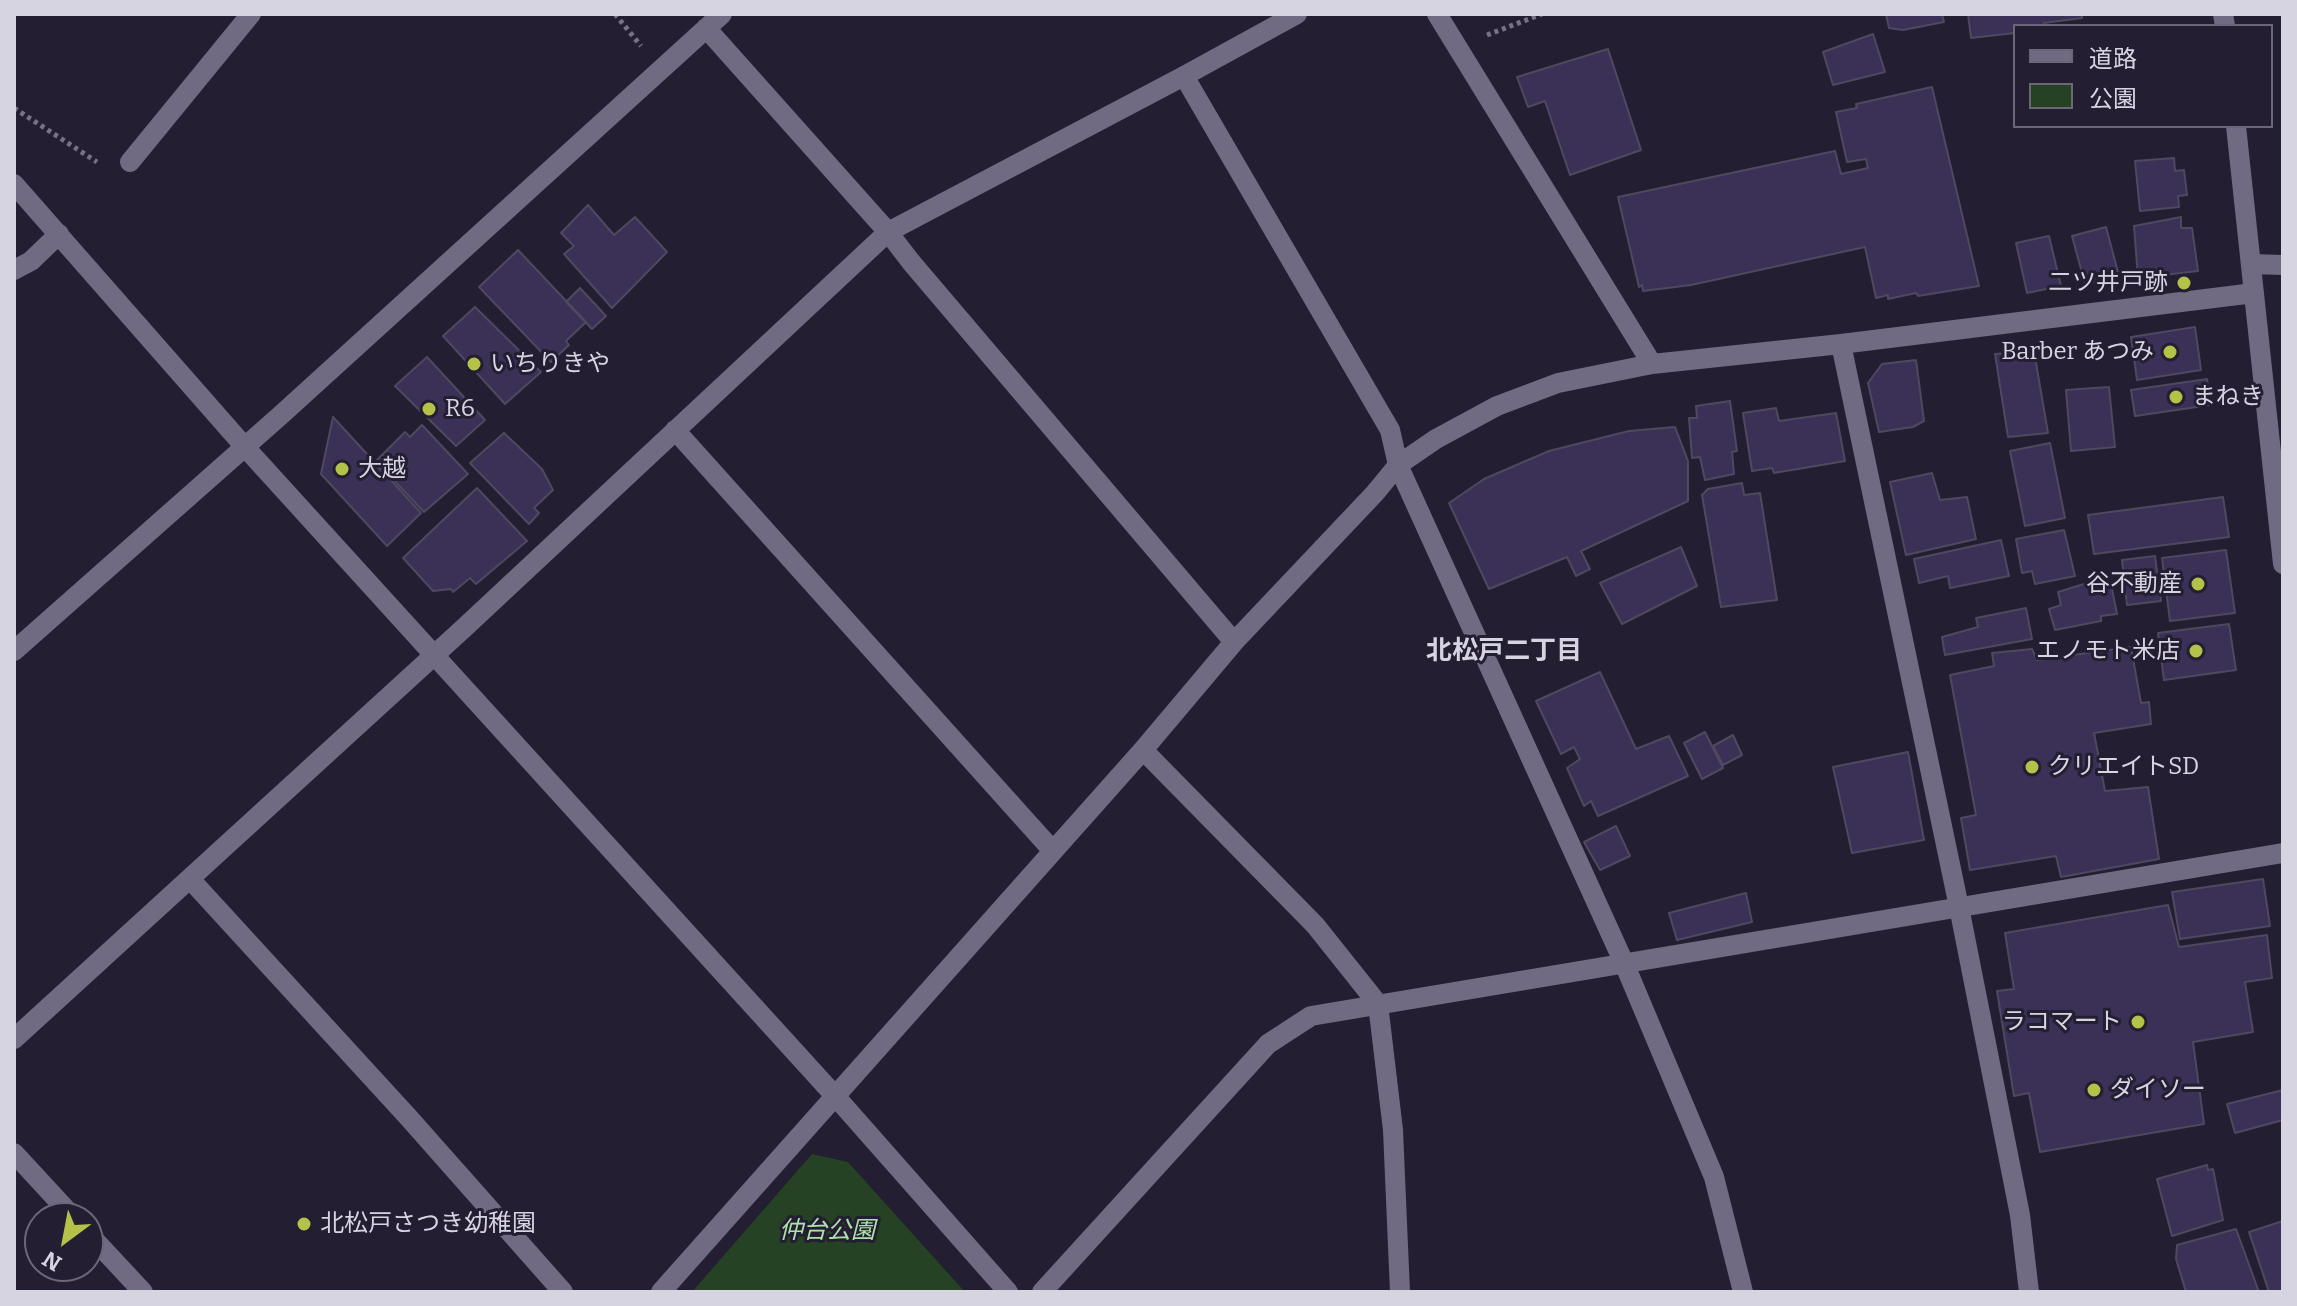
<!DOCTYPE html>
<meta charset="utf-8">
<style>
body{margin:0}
#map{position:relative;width:2297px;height:1306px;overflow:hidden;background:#231e32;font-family:Bitter,"Noto Sans JP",serif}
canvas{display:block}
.frame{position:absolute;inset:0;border:16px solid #d7d4e2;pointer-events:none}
.legend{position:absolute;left:2013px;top:24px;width:260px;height:104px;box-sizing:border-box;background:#231e32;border:2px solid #6b6778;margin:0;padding:10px 14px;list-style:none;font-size:24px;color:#d7d4e2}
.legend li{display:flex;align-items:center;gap:16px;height:40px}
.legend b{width:40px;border:2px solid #6b6778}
.north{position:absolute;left:24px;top:1202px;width:80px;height:80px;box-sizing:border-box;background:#231e32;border:2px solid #6b6778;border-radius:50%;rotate:212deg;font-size:22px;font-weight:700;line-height:32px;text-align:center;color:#d7d4e2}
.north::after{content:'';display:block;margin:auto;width:28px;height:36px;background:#b4c24a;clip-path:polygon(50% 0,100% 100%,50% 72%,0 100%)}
</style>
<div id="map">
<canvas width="2297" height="1306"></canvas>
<div class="frame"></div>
<ul class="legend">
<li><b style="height:10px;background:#706a82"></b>道路</li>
<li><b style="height:22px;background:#254224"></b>公園</li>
</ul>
<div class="north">N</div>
</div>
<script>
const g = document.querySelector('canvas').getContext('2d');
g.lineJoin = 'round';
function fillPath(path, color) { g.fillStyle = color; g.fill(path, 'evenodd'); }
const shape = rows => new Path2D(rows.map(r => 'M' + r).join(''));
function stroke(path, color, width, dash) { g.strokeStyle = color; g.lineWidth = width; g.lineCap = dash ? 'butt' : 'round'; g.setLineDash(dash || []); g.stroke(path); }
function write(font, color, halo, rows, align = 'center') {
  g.font = font + ' Bitter,"Noto Sans JP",serif'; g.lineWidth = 6; g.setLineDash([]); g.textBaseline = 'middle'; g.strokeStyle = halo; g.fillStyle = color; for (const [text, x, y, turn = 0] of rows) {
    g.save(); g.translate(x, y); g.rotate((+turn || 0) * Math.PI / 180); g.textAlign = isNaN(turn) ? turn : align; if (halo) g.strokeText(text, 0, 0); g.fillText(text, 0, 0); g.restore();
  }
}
const green = shape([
 [812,1154,848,1162,965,1292,692,1292]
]);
const building = shape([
 [1886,14,1942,14,1944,22,1903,30,1889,28,1886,14],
 [1968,14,2082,14,2082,18,2044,23,2044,26,2015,26,2015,33,1971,38,1968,14],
 [1873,34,1885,72,1833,85,1823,52,1873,34],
 [1608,49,1641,150,1570,175,1545,101,1528,107,1517,77,1608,49],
 [1932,87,1979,286,1918,296,1916,293,1888,299,1888,295,1876,298,1865,247,1691,285,1643,291,1642,285,1639,287,1618,197,1835,151,1841,174,1868,168,1866,159,1847,162,1836,112,1857,108,1856,104,1932,87],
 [2174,158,2175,171,2184,170,2187,195,2178,196,2179,207,2140,211,2135,161,2174,158],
 [588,205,614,235,635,217,667,252,612,308,564,254,574,246,561,233,588,205],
 [2181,217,2181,228,2192,228,2198,271,2138,278,2134,226,2181,217],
 [2106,227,2119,276,2085,284,2072,236,2106,227],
 [2049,236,2061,286,2027,293,2016,243,2049,236],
 [518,250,586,322,566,341,569,345,551,362,479,287,518,250],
 [580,288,606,316,592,329,566,302,580,288],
 [475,307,541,372,505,404,443,336,475,307],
 [2195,327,2201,370,2137,380,2131,337,2195,327],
 [2034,351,2048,433,2008,437,1995,354,2034,351],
 [427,357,485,420,456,446,395,386,427,357],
 [1916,360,1924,421,1913,427,1879,432,1868,383,1882,364,1916,360],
 [2207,379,2211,405,2135,416,2131,390,2207,379],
 [2109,387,2115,447,2071,451,2066,390,2109,387],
 [1730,401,1737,451,1732,452,1734,474,1705,480,1700,457,1692,458,1689,418,1697,418,1696,406,1730,401],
 [1776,408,1779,421,1836,413,1845,461,1774,473,1772,468,1752,471,1743,413,1776,408],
 [333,417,421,513,387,546,321,474,333,417],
 [422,425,468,474,424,512,376,461,405,432,410,437,422,425],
 [1675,427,1688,461,1688,501,1581,551,1590,569,1576,576,1567,557,1489,589,1449,503,1484,479,1549,451,1629,431,1675,427],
 [504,433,542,469,553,490,534,508,539,513,529,524,470,463,504,433],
 [2050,443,2065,518,2025,526,2010,451,2050,443],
 [1932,473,1940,500,1967,497,1976,539,1906,555,1890,482,1932,473],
 [1742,483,1744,495,1760,493,1777,600,1721,607,1702,495,1708,489,1742,483],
 [477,488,527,541,476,584,470,578,453,592,451,589,433,591,403,558,477,488],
 [2223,497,2229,537,2094,554,2088,515,2223,497],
 [2064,530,2075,576,2035,584,2032,571,2022,573,2016,539,2064,530],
 [2001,540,2009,576,1950,588,1948,576,1919,583,1914,559,2001,540],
 [1681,547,1697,586,1622,624,1600,583,1681,547],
 [2226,550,2235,613,2170,621,2162,558,2226,550],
 [2155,556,2161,601,2127,605,2122,560,2155,556],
 [2094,581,2095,587,2111,584,2117,614,2101,616,2101,621,2055,630,2049,609,2061,605,2058,592,2094,581],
 [2026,608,2032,639,1945,655,1942,637,1978,627,1976,618,2026,608],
 [2229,624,2236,670,2164,680,2158,633,2229,624],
 [2131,647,2141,703,2149,702,2151,724,2094,733,2105,791,2148,787,2159,859,2061,877,2056,856,1970,870,1961,818,1976,815,1950,675,1994,666,1992,653,2032,649,2037,660,2131,647],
 [1600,672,1636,749,1669,736,1688,776,1598,816,1591,801,1584,806,1567,768,1580,759,1574,747,1561,754,1536,701,1600,672],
 [1705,732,1723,768,1702,779,1684,743,1705,732],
 [1733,735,1742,755,1723,765,1713,746,1733,735],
 [1908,752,1924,840,1852,853,1833,767,1908,752],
 [1616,826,1630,856,1600,870,1584,842,1616,826],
 [2263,879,2270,926,2180,939,2172,892,2263,879],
 [1746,893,1752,922,1677,940,1669,913,1746,893],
 [2168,905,2179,947,2267,935,2272,978,2245,982,2253,1032,2193,1042,2204,1124,2040,1152,2029,1093,2014,1096,1997,991,2014,989,2005,933,2168,905],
 [2283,1090,2283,1120,2235,1133,2227,1104,2283,1090],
 [2207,1165,2208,1170,2213,1169,2223,1220,2172,1236,2157,1179,2207,1165],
 [2283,1221,2283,1292,2269,1292,2249,1232,2283,1221],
 [2236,1229,2259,1292,2186,1292,2176,1259,2177,1245,2236,1229]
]);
const path = shape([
 [615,14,641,46],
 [1487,35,1542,14],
 [14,108,97,162]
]);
const minor = shape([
 [1437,14,1652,364],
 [2223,14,2225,26],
 [706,28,888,232,911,262,1234,642],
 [1184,76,1390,430,1398,465,1624,963,1714,1177,1743,1292],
 [2236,126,2283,564],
 [130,162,251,14],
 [14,184,244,446,836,1097,1008,1292],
 [2252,264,2283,265],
 [14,270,31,261,59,234],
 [1841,344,1959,907,2020,1215,2029,1292],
 [675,430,1053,851],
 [14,651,282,414,722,14],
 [1143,750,1315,925,1378,1004,1393,1130,1400,1292],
 [190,879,409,1118,563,1292],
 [14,1039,464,628,888,232,1184,76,1297,14],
 [14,1153,74,1218],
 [88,1233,143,1292],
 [661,1292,1143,750,1234,642,1375,493,1398,465,1436,439,1497,406,1558,383,1652,364,1841,344,2254,293],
 [1042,1292,1268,1044,1311,1016,2283,853]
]);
const markers = [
 [2184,283,8,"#b4c24a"],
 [2170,352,8,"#b4c24a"],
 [474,364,8,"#b4c24a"],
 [2176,397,8,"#b4c24a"],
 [429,409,8,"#b4c24a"],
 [342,469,8,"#b4c24a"],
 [2198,584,8,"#b4c24a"],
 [2196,651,8,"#b4c24a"],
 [2032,767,8,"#b4c24a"],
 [2138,1022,8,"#b4c24a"],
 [2094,1090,8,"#b4c24a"],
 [304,1224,8,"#b4c24a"]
];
const poiNames = [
 ["二ツ井戸跡",2168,283,"right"],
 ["Barber あつみ",2154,352,"right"],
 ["いちりきや",490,364],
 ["まねき",2192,397],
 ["R6",445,409],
 ["大越",358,469],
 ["谷不動産",2182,584,"right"],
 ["エノモト米店",2180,651,"right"],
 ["クリエイトSD",2048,767],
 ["ラコマート",2122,1022,"right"],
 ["ダイソー",2110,1090],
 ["北松戸さつき幼稚園",320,1224]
];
const parkNames = [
 ["仲台公園",827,1231]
];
const neighbourhoodNames = [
 ["北松戸二丁目",1504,652]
];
fillPath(green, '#254224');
fillPath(building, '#3b3055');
stroke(building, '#4f4960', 2);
stroke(path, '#777384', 5, [4, 4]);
stroke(minor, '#706a82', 20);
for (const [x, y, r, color] of markers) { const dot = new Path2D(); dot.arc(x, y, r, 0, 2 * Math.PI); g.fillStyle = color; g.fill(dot); stroke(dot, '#231e32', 3); }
write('24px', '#d7d4e2', '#231e32', poiNames, 'left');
write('italic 24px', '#ade1a9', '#231e32', parkNames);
write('bold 26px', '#d7d4e2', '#231e32', neighbourhoodNames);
</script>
